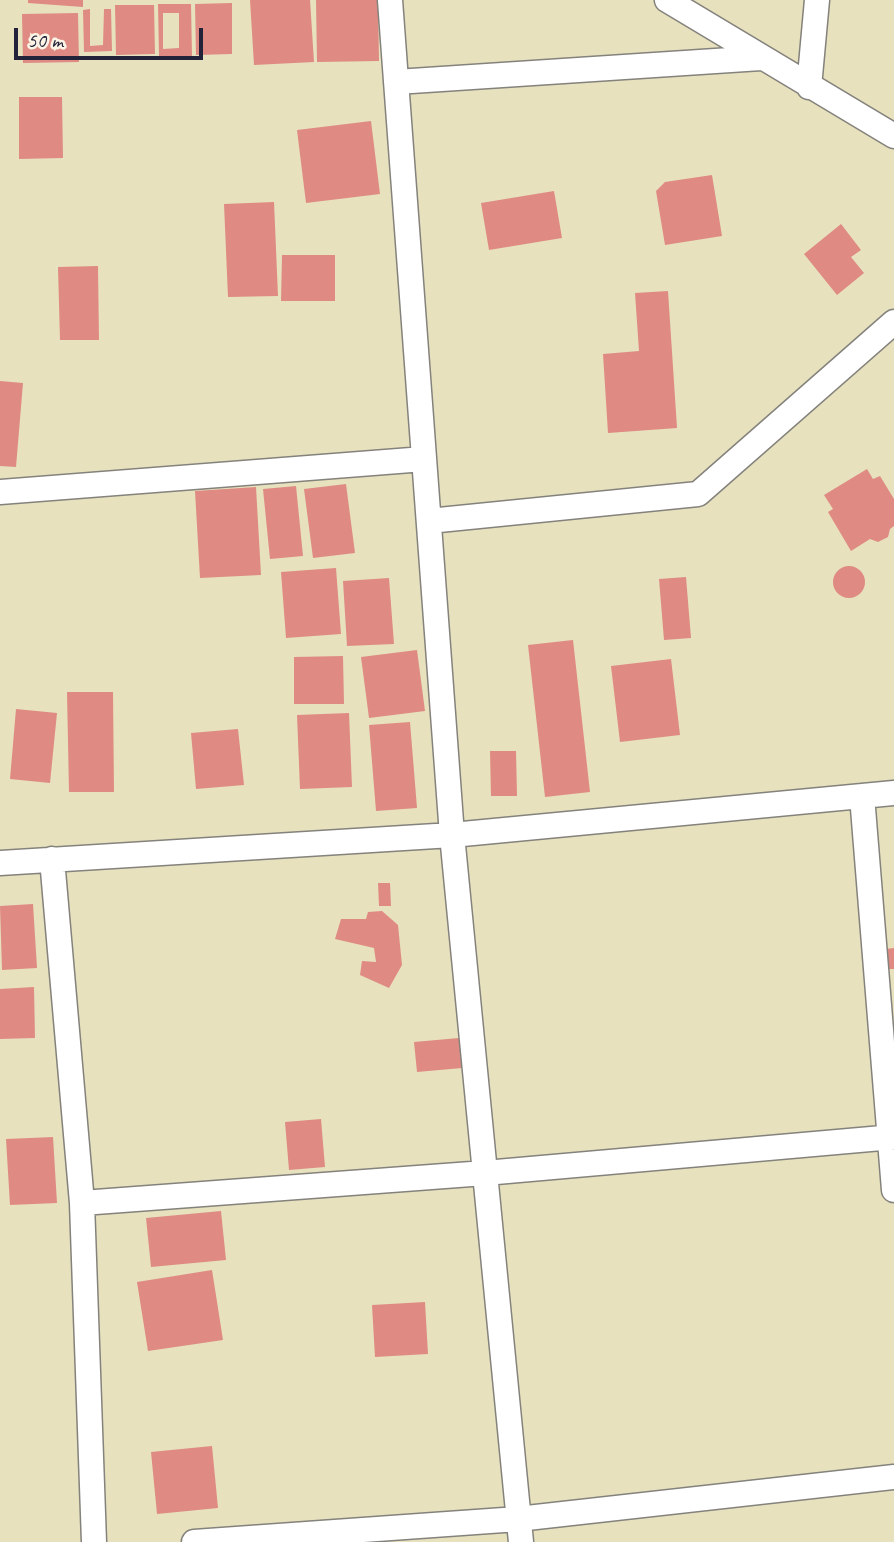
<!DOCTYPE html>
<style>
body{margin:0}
#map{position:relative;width:894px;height:1542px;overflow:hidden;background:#e7e1be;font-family:Caveat,sans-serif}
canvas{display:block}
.scale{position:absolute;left:14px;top:28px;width:189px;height:32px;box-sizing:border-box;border:4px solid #22223b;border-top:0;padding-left:9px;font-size:21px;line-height:24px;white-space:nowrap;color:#22223b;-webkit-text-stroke:5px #fcf5e5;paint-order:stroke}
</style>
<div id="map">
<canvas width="894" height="1542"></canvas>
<div class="scale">50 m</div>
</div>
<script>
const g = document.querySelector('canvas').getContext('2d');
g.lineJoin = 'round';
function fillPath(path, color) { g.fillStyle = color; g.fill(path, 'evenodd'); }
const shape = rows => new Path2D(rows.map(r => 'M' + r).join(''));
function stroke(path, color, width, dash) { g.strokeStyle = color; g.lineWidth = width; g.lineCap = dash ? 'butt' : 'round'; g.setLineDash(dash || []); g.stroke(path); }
const building = shape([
 [28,0,83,0,83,7,28,3],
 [250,0,310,0,314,62,254,65],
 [316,0,378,0,379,61,317,62],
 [232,3,232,54,196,55,195,4],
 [158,4,191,4,192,56,159,56],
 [163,13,179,13,179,48,163,49],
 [115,5,154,5,155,54,116,55],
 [90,9,90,46,103,45,104,9,111,9,112,51,84,52,83,10],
 [78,13,79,62,23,63,22,14],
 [19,97,62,97,63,158,19,159],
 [371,121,380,194,306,203,297,130],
 [712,175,722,236,665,245,656,191,665,182],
 [554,191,562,238,489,250,481,203],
 [274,202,278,296,228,297,224,204],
 [841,224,861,250,851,257,864,273,837,295,804,254],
 [282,255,335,255,335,301,281,301],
 [98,266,99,340,60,340,58,267],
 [668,291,677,428,608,433,603,354,639,351,635,293],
 [0,381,23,383,16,467,0,466],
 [867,469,873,479,880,476,894,499,894,526,890,529,888,537,878,542,870,539,851,551,828,512,833,509,824,495],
 [346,484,355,553,313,558,304,489],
 [296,486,303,556,270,559,263,489],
 [256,487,261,575,200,578,195,491],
 '833 582a16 16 0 1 1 32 0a16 16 0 1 1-32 0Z',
 [336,568,341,634,286,638,281,572],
 [686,577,691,638,664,640,659,579],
 [389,578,394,644,347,646,343,581],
 [573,640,590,792,545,797,528,645],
 [417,650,425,711,369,718,361,657],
 [343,656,344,704,294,704,294,657],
 [671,659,680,735,620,742,611,666],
 [67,692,113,692,114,792,69,792],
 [16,709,57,713,50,783,10,779],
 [349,713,352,787,300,789,297,715],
 [410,722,417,808,376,811,369,725],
 [238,729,244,785,196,789,191,733],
 [490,751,516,751,517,796,491,796],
 [378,883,390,883,391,906,379,906],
 [33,904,37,968,2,970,0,906],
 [382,911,398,925,402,965,389,988,360,975,362,961,376,962,374,948,335,939,341,919,366,919,368,912],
 [894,948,894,969,889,969,886,949],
 [34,987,35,1038,0,1039,0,989],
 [459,1038,462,1068,417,1072,414,1042],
 [321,1119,325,1167,289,1170,285,1122],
 [53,1137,57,1203,10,1205,6,1139],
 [221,1211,226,1260,151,1267,146,1218],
 [212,1270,223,1340,148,1351,137,1282],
 [425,1302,428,1354,375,1357,372,1305],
 [212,1446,218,1508,157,1514,151,1452]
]);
const street = shape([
 [390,0,452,835,521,1542],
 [667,0,894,136],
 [396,82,761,58],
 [809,87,817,0],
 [0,492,424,459],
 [429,521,698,494,894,322],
 [862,796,894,1190],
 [52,859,82,1203,94,1542],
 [0,863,452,835,894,793],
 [82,1203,485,1173,894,1137],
 [194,1542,518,1519,894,1477]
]);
fillPath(building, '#df8b83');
stroke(street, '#84827c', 27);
stroke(street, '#fff', 24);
</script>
